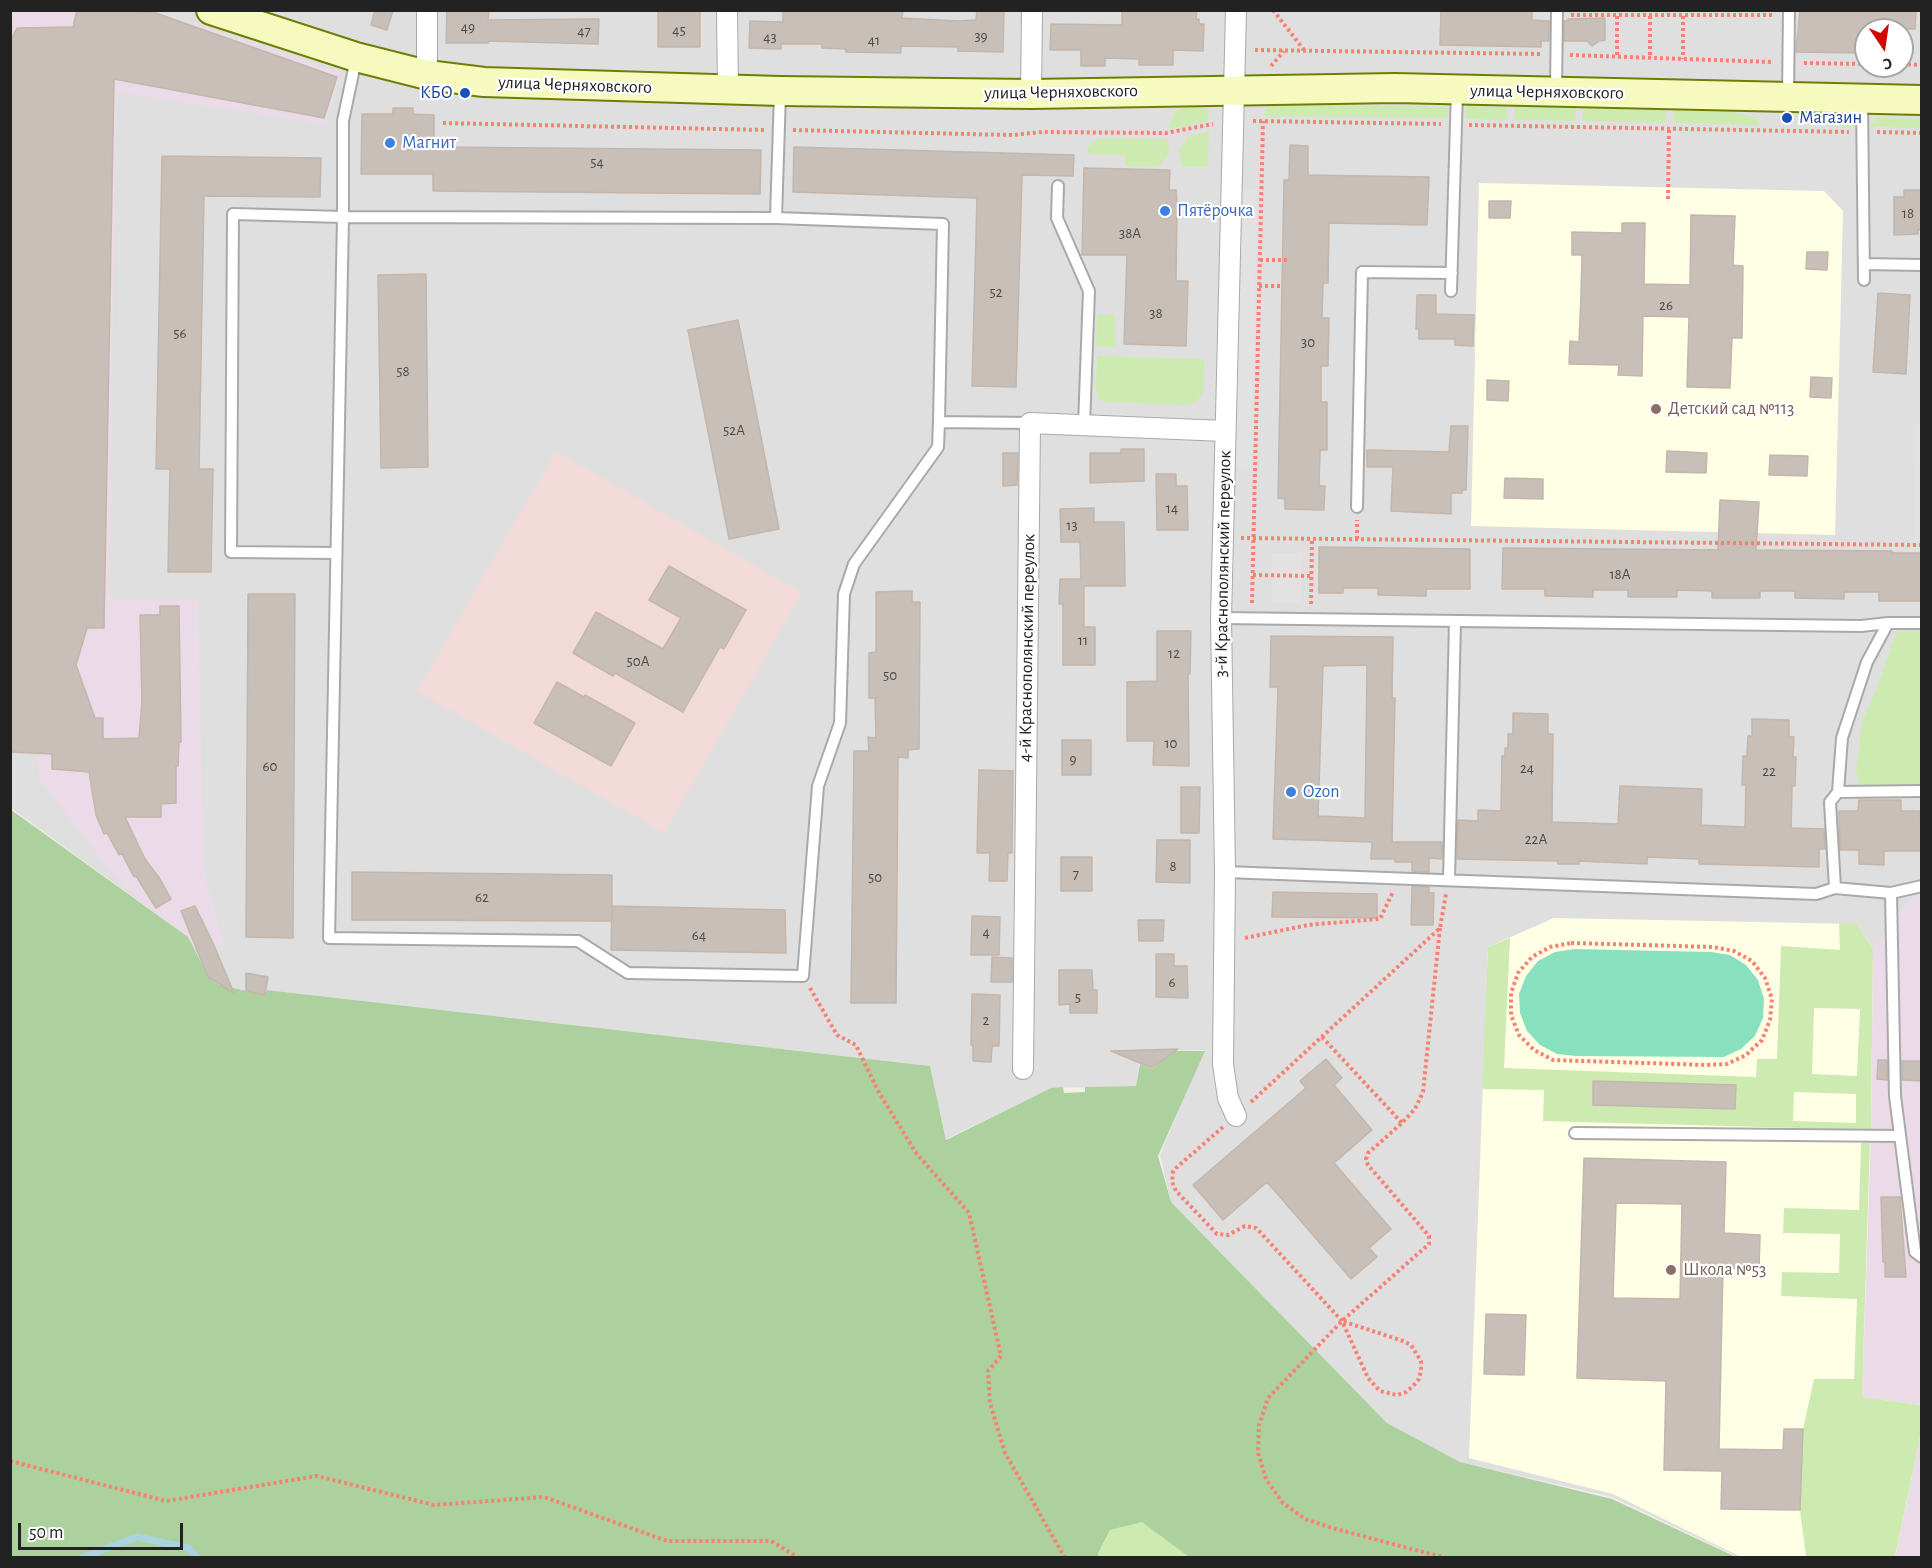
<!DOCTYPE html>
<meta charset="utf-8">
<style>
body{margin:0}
#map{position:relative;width:1932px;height:1568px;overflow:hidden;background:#f2efe9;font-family:"Alegreya Sans",sans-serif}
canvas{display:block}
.frame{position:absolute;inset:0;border:12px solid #222;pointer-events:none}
.north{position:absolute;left:1854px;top:18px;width:60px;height:60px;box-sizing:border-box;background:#fff;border:2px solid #a7a7a7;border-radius:50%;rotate:167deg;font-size:16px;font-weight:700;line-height:24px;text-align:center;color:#222}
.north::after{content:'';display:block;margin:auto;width:21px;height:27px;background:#d40000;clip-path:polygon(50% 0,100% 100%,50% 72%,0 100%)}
.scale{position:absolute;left:18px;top:1523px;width:165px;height:27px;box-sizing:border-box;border:3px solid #222;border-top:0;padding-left:8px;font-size:18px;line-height:21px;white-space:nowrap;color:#222;-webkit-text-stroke:4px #fff;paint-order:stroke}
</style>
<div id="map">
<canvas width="1932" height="1568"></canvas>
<div class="frame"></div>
<div class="north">С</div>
<div class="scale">50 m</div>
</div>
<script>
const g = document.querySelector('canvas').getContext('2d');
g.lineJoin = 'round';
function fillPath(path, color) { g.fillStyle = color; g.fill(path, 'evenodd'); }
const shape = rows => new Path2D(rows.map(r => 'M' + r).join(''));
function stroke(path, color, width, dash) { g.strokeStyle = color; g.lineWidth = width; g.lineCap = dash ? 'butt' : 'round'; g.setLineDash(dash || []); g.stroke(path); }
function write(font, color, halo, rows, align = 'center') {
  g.font = font + ' "Alegreya Sans",sans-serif'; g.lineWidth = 4.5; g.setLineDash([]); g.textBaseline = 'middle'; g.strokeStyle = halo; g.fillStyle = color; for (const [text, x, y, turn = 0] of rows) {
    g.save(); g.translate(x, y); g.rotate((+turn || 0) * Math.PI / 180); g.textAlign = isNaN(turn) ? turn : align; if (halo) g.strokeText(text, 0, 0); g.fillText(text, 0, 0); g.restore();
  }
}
const residential = shape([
 [10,11,1921,11,1922,1432,1895,1557,1738,1557,1612,1497,1460,1462,1387,1423,1171,1202,1160,1155,1204,1050,1141,1051,1136,1086,1051,1088,946,1139,930,1066,267,990,266,995,240,991,219,985,210,979,188,937,11,808],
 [1866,30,1902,30,1902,66,1866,66]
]);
const commercial = shape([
 [556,451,802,593,664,833,417,691]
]);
const industrial = shape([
 [10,11,157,11,341,73,326,124,117,92,108,599,197,599,205,877,224,946,194,947,188,937,124,888,39,779,36,747,11,747],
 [1921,891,1921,1405,1862,1397,1871,1130,1873,949,1905,906],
 [1921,1432,1921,1557,1895,1557]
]);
const education = shape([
 [1479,183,1824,191,1843,211,1835,535,1471,526],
 [1554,918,1857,924,1873,949,1871,1130,1862,1397,1921,1405,1921,1432,1895,1557,1741,1557,1613,1494,1469,1458,1488,947]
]);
const grass = shape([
 [1269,104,1448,107,1448,118,1263,116],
 [1187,105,1195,105,1207,110,1209,121,1168,129,1172,118,1177,111],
 [1466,106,1507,107,1507,120,1466,119],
 [1514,107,1576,108,1575,121,1514,120],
 [1583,108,1666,110,1666,123,1583,121],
 [1674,110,1729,111,1758,118,1758,125,1674,123],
 [1833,116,1843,117,1851,120,1856,127,1807,125,1807,120],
 [1877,118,1921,119,1921,128,1869,127],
 [1209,132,1208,167,1182,167,1179,151,1189,136],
 [1098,138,1167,139,1170,152,1159,166,1125,166,1125,155,1087,154,1088,147],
 [1097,315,1115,315,1115,347,1096,347],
 [1097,356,1204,359,1203,393,1195,403,1187,405,1105,402,1099,400,1096,390],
 [1921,631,1921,782,1918,786,1863,786,1859,784,1856,771,1862,722,1877,688,1895,636,1898,632],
 [1839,923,1857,924,1873,949,1871,1130,1543,1121,1544,1090,1482,1089,1488,947,1510,938,1504,1068,1756,1077,1757,1059,1777,1059,1781,946,1840,950],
 [1814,1008,1860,1009,1857,1076,1812,1074],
 [1593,1081,1736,1085,1735,1109,1593,1105],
 [1794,1092,1856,1094,1856,1123,1793,1121],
 [1861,1143,1870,1143,1862,1397,1921,1405,1921,1432,1895,1557,1806,1557,1800,1510,1803,1429,1814,1379,1854,1379,1857,1299,1781,1296,1782,1272,1839,1273,1840,1234,1783,1233,1784,1208,1859,1210],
 [1142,1521,1189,1557,1100,1558,1098,1555,1110,1530]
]);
const forest = shape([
 [10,809,188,937,210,979,219,985,265,995,267,990,930,1066,946,1140,1051,1088,1063,1087,1064,1093,1085,1092,1085,1087,1136,1086,1140,1064,1152,1069,1161,1062,1161,1051,1205,1051,1158,1156,1171,1202,1387,1423,1460,1462,1612,1499,1736,1557,1189,1557,1142,1522,1110,1530,1098,1554,1100,1558,11,1557]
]);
const pitch = shape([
 [1574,949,1711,952,1730,955,1746,965,1758,980,1764,999,1763,1018,1755,1036,1741,1049,1724,1057,1576,1056,1557,1054,1540,1045,1527,1031,1520,1013,1519,994,1526,976,1538,961,1555,952]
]);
const parking = shape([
 [1240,189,1257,189,1252,468,1235,468],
 [1916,424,1921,424,1921,542,1914,542],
 [1272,553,1302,553,1301,603,1272,603]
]);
const stream = shape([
 [81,1558,137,1537,188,1548,198,1558]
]);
const building = shape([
 [77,10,153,12,337,77,324,118,114,79,104,628,87,628,76,665,95,718,103,718,103,739,139,738,142,701,140,615,160,615,160,606,179,606,181,742,179,742,178,766,176,766,176,803,161,804,161,817,125,817,145,859,160,879,171,899,156,908,136,876,134,877,122,854,119,855,107,833,104,834,96,815,89,772,52,769,52,754,10,752,10,41,17,28,73,27,77,10],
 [375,10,393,10,387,30,371,25,375,10],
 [447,10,489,10,488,20,599,19,598,44,488,41,488,43,446,43,447,10],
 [658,10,700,10,700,47,658,47,658,10],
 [783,10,903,10,902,18,958,21,976,20,977,10,1004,10,1003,52,958,51,958,47,901,46,901,53,846,52,846,49,822,48,822,44,781,44,781,49,749,48,750,21,783,22,783,10],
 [1122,10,1197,10,1196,19,1199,19,1199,24,1204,24,1203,51,1173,50,1173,65,1139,65,1139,59,1105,58,1105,66,1081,66,1081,50,1050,50,1051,24,1122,25,1122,10],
 [1441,10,1532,10,1532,20,1549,21,1549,41,1541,41,1541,47,1440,45,1441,10],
 [1800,10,1916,10,1915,29,1866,30,1866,49,1862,49,1862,53,1796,52,1800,10],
 [1605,18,1605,40,1599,41,1592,46,1587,41,1564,41,1564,21,1568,21,1568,19,1605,18],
 [393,108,413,108,413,114,434,115,434,147,761,150,760,194,433,191,433,174,361,174,362,114,393,114,393,108],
 [1290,145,1308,146,1308,175,1429,177,1427,225,1329,223,1328,283,1323,283,1322,318,1329,318,1328,366,1321,366,1321,402,1327,402,1327,450,1320,450,1319,486,1325,486,1324,510,1285,509,1285,499,1278,498,1284,180,1289,180,1290,145],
 [794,147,1074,155,1073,176,1022,175,1016,387,972,386,977,198,793,192,794,147],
 [162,156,321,158,320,197,204,196,199,469,213,469,211,572,168,572,170,469,156,469,162,156],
 [1084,168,1170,170,1169,190,1176,190,1177,203,1176,281,1188,281,1186,346,1124,344,1127,255,1082,255,1084,168],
 [1904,190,1922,190,1922,230,1918,230,1918,234,1894,235,1894,197,1904,197,1904,190],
 [1489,201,1511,201,1510,218,1489,218,1489,201],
 [1691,215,1735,216,1733,265,1743,266,1742,338,1732,338,1730,388,1687,387,1689,317,1643,316,1642,376,1618,375,1619,365,1569,364,1570,341,1579,342,1581,295,1582,255,1572,255,1572,232,1622,233,1622,223,1645,223,1644,284,1690,285,1691,215],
 [1807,252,1828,252,1827,270,1806,269,1807,252],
 [426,274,428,467,381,468,378,275,426,274],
 [1878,293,1910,295,1906,374,1873,372,1878,293],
 [1417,295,1436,295,1436,314,1474,315,1473,346,1455,345,1455,339,1419,339,1419,329,1416,329,1417,295],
 [738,320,779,529,729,539,688,330,738,320],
 [1811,377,1832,378,1831,398,1810,397,1811,377],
 [1487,380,1509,381,1508,401,1487,400,1487,380],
 [1451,426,1468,426,1466,490,1462,490,1462,493,1451,493,1451,514,1391,511,1393,467,1367,467,1367,450,1449,452,1451,426],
 [1121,449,1144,449,1144,481,1090,483,1090,453,1121,453,1121,449],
 [1667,451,1707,453,1706,473,1666,472,1667,451],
 [1003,453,1018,453,1017,485,1003,486,1003,453],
 [1770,455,1808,456,1807,476,1769,475,1770,455],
 [1156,474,1176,474,1176,486,1187,486,1188,530,1157,530,1156,474],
 [1505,478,1543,479,1543,499,1504,498,1505,478],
 [1720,500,1759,502,1756,550,1892,551,1892,553,1922,553,1922,601,1879,601,1879,592,1844,592,1844,599,1795,598,1795,591,1760,591,1760,598,1712,598,1712,591,1677,590,1677,597,1628,597,1628,590,1593,590,1593,597,1545,596,1545,589,1502,589,1503,548,1718,550,1720,500],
 [1094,508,1094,522,1124,522,1125,586,1084,586,1084,627,1095,627,1095,665,1063,665,1063,604,1059,604,1060,579,1081,579,1080,542,1061,542,1060,509,1094,508],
 [1319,547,1470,549,1470,589,1426,589,1426,596,1378,595,1378,588,1343,588,1343,593,1319,593,1319,547],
 [669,566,746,610,724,649,720,647,683,712,615,673,613,676,573,653,596,612,663,649,681,618,649,600,669,566],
 [912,591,912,602,920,602,919,749,908,750,908,758,898,757,896,1003,851,1003,854,751,869,751,868,737,876,738,875,698,869,698,869,653,876,652,876,592,912,591],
 [248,594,295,594,293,938,246,937,248,594],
 [1157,631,1191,631,1190,674,1188,674,1189,766,1153,765,1154,741,1127,741,1127,682,1157,681,1157,631],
 [1271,636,1393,637,1392,698,1395,698,1392,842,1442,842,1442,859,1429,858,1429,872,1412,871,1412,862,1395,862,1395,859,1371,859,1372,842,1273,839,1278,687,1270,687,1271,636],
 [1367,665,1365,818,1318,816,1323,666,1367,665],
 [557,682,584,697,585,695,635,723,611,766,534,723,557,682],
 [1513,713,1548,714,1548,734,1553,734,1552,822,1618,824,1620,786,1702,789,1701,825,1745,827,1746,785,1742,785,1743,756,1747,756,1748,736,1752,736,1752,719,1789,720,1789,737,1794,737,1793,757,1796,757,1795,786,1792,786,1791,828,1824,829,1825,849,1819,849,1819,867,1699,864,1699,859,1647,857,1647,864,1579,861,1579,864,1558,864,1558,861,1457,859,1458,820,1478,821,1478,810,1501,811,1502,756,1505,756,1505,748,1508,748,1508,734,1513,734,1513,713],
 [1062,740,1091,740,1091,775,1062,775,1062,740],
 [979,770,1013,771,1012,853,1008,853,1007,881,989,881,990,853,977,853,979,770],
 [1181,787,1200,787,1199,833,1181,833,1181,787],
 [1859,800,1901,800,1901,811,1920,811,1922,851,1884,851,1884,865,1859,864,1859,850,1840,850,1839,811,1858,811,1859,800],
 [1157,840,1190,840,1190,883,1156,882,1157,840],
 [1061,857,1092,857,1092,891,1061,891,1061,857],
 [352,872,612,875,612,921,352,920,352,872],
 [1412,886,1429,887,1429,893,1434,893,1433,925,1411,925,1412,886],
 [1273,892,1377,894,1377,918,1272,917,1273,892],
 [195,906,213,943,234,993,208,977,181,911,195,906],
 [612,906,785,910,786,953,611,950,612,906],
 [972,916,1000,917,999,955,971,955,972,916],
 [1138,920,1164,920,1163,941,1139,941,1138,920],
 [1156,954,1174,954,1174,966,1187,966,1188,998,1156,997,1156,954],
 [992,957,1012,958,1012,982,991,982,992,957],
 [1059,970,1092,970,1093,990,1097,990,1097,1013,1070,1013,1070,1004,1059,1005,1059,970],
 [246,973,268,977,265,995,246,991,246,973],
 [972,994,1000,995,999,1046,992,1046,991,1062,973,1061,973,1045,971,1045,972,994],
 [1178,1049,1152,1068,1111,1051,1178,1049],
 [1326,1059,1342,1078,1334,1085,1372,1130,1334,1163,1391,1229,1369,1248,1377,1257,1351,1279,1267,1182,1223,1220,1193,1185,1306,1088,1300,1081,1326,1059],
 [1878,1060,1887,1060,1887,1080,1877,1079,1878,1060],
 [1902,1061,1922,1061,1922,1081,1902,1080,1902,1061],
 [1593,1081,1736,1085,1735,1109,1593,1105,1593,1081],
 [1584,1158,1726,1162,1724,1233,1760,1235,1759,1270,1723,1268,1719,1449,1783,1450,1784,1429,1803,1429,1800,1510,1721,1509,1722,1471,1664,1470,1666,1381,1577,1378,1584,1158],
 [1616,1203,1682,1204,1680,1299,1613,1298,1616,1203],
 [1881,1197,1900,1197,1906,1277,1885,1277,1885,1262,1883,1262,1881,1197],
 [1486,1314,1526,1315,1524,1375,1484,1374,1486,1314]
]);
const path = shape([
 [1273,10,1304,50],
 [1571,15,1773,15],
 [1617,16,1617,56],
 [1650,16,1650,57],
 [1683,16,1683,59],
 [1255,50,1541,54],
 [1570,55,1772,62],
 [1804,63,1866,64],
 [1902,64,1922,65],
 [1271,66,1284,51],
 [1253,121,1441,124],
 [443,123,764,130],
 [1469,125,1849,132],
 [793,130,1012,135,1042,132,1166,133,1213,124],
 [1877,132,1922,133],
 [1668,199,1669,128],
 [1260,260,1289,260],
 [1259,286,1282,286],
 [1241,538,1922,545],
 [1357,539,1357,520],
 [1253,575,1311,576],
 [1252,603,1263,121],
 [1311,604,1312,539],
 [1440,928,1423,1092,1415,1109,1402,1123,1368,1153,1366,1159,1368,1165,1429,1236,1429,1244,1342,1321,1268,1398,1259,1425,1258,1453,1266,1479,1283,1503,1305,1519,1332,1528,1446,1558],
 [1245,938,1308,925,1380,919,1393,892],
 [1571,943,1713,947,1734,951,1752,961,1765,978,1772,999,1770,1020,1762,1040,1746,1055,1727,1064,1706,1065,1553,1060,1534,1050,1519,1035,1511,1015,1511,993,1518,973,1532,957,1550,947,1571,943],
 [810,988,837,1035,856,1045,878,1091,916,1153,969,1213,1001,1356,988,1371,990,1403,1005,1453,1065,1558],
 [1322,1037,1402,1123],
 [1251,1102,1440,928,1446,894],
 [1223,1127,1176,1168,1173,1172,1172,1182,1176,1191,1217,1234,1228,1235,1245,1226,1256,1228,1260,1232,1342,1321,1368,1378,1380,1391,1397,1395,1406,1392,1413,1386,1419,1379,1421,1370,1421,1361,1411,1345,1403,1341,1342,1321],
 [10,1461,166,1501,317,1476,434,1505,544,1497,667,1541,771,1541,799,1558]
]);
const lane = shape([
 [1556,91,1557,10],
 [1788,97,1789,10],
 [1862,100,1864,280],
 [1058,186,1057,218,1089,291,1084,425],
 [776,218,780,93],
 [1864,264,1922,265],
 [1451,291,1457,90],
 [939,422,938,447,854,564,844,594,840,723,818,786,803,976,628,973,578,941,329,938,343,217,776,218,943,224,939,422,1030,423],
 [1357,507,1362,272,1452,273],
 [336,553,231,552,233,214,343,217,343,121,356,59],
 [1221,618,1861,626,1888,623,1922,623],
 [1888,623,1867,662,1842,738,1838,792,1922,791],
 [1225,872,1816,894,1835,888,1891,893,1922,886],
 [1449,880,1455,621],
 [1835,888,1830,802,1838,792],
 [1891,893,1895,1096,1915,1252,1922,1257],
 [1575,1133,1900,1136]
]);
const street = shape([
 [427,10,427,75],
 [727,10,728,90],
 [1236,10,1221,618,1225,872,1223,1064,1228,1098,1236,1116],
 [1031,94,1032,10],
 [1023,1069,1030,423,1225,431]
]);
const secondary = shape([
 [211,10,356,57,427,75,484,82,780,91,1031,94,1395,88,1922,100]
]);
const markers = [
 [465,93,6,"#1a4fb4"],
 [1787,118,6,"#1a4fb4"],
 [390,143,6,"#3f7fe0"],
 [1165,211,6,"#3f7fe0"],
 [1656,409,6,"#8d6e63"],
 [1291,792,6,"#3f7fe0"],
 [1671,1270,6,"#8d6e63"]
];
const numberNames = [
 ["49",468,27],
 ["45",679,30],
 ["47",584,31],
 ["39",981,36],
 ["43",770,37],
 ["41",874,40],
 ["54",597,162],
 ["18",1908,213],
 ["38А",1130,233],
 ["52",996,292],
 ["26",1666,305],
 ["38",1156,313],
 ["56",180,333],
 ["30",1308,342],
 ["58",403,371],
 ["52А",734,430],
 ["14",1172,508],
 ["13",1072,525],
 ["18А",1620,574],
 ["11",1083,640],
 ["12",1174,653],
 ["50А",638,661],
 ["50",890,675],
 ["10",1171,743],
 ["9",1073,759],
 ["60",270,766],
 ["24",1527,768],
 ["22",1769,771],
 ["22А",1536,839],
 ["8",1173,866],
 ["7",1076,874],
 ["50",875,877],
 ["62",482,897],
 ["4",986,932],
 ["64",699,935],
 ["6",1172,982],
 ["5",1078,997],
 ["2",986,1020]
];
const streetNames = [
 ["улица Черняховского",575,85,2],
 ["улица Черняховского",1061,92,-1],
 ["улица Черняховского",1547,92,1],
 ["3-й Краснополянский переулок",1223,564,-89],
 ["4-й Краснополянский переулок",1027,648,-89]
];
const transitNames = [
 ["КБО",453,93],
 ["Магазин",1799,118,"left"]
];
const shopNames = [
 ["Магнит",402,143],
 ["Пятёрочка",1177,211],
 ["Ozon",1303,792]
];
const educationNames = [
 ["Детский сад №113",1668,409],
 ["Школа №53",1683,1270]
];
fillPath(residential, '#e0dfdf');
fillPath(commercial, '#f2dad9');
fillPath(industrial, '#ebdbe8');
fillPath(education, '#ffffe5');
fillPath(grass, '#cdebb0');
fillPath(forest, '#add19e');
fillPath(pitch, '#88e0be');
fillPath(parking, '#e2e2e2');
stroke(stream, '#aad3df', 7);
fillPath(building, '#c7bfb8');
stroke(building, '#c4b6ab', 1.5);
stroke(lane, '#a9a9a9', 14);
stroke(street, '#a9a9a9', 22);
stroke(secondary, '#707d05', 32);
stroke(path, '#fa8072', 4, [3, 3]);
stroke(lane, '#fff', 10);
stroke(street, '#fff', 20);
stroke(secondary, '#f7fabf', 28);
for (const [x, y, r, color] of markers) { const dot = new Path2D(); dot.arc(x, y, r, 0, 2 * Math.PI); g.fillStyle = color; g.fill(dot); stroke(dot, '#fff', 2); }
write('15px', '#4b4948', null, numberNames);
write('18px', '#222', '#fff', streetNames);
write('18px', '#164399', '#fff', transitNames, 'right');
write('18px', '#366cbe', '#fff', shopNames, 'left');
write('18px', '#785e54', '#fff', educationNames, 'left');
</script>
